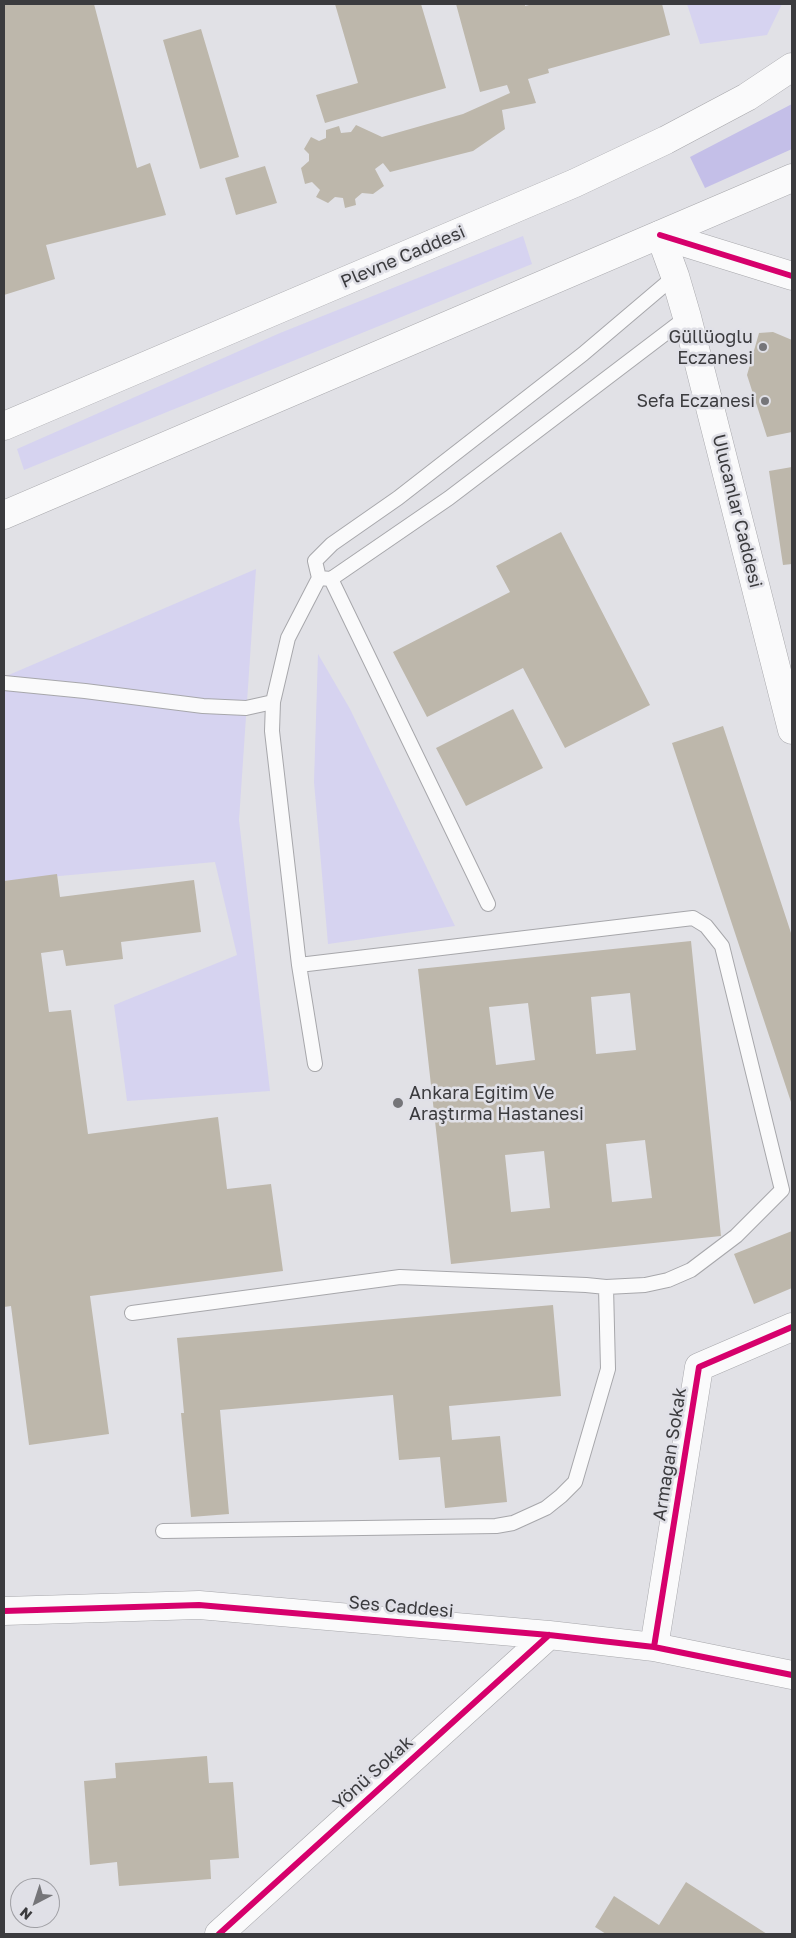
<!DOCTYPE html>
<meta charset="utf-8">
<style>
body{margin:0}
#map{position:relative;width:796px;height:1938px;overflow:hidden;background:#e1e1e6;font-family:"Golos Text",sans-serif}
canvas{display:block}
.frame{position:absolute;inset:0;border:5px solid #3b3b3e;pointer-events:none}
.north{position:absolute;left:10px;top:1878px;width:50px;height:50px;box-sizing:border-box;background:#e0e0e7;border:1px solid #9e9ea3;border-radius:50%;rotate:220deg;font-size:14px;font-weight:700;line-height:20px;text-align:center;color:#3b3b3e}
.north::after{content:'';display:block;margin:auto;width:18px;height:22px;background:#757579;clip-path:polygon(50% 0,100% 100%,50% 72%,0 100%)}
</style>
<div id="map">
<canvas width="796" height="1938"></canvas>
<div class="frame"></div>
<div class="north">N</div>
</div>
<script>
const g = document.querySelector('canvas').getContext('2d');
g.lineJoin = 'round';
function fillPath(path, color) { g.fillStyle = color; g.fill(path, 'evenodd'); }
const shape = rows => new Path2D(rows.map(r => 'M' + r).join(''));
function stroke(path, color, width, dash) { g.strokeStyle = color; g.lineWidth = width; g.lineCap = dash ? 'butt' : 'round'; g.setLineDash(dash || []); g.stroke(path); }
function write(font, color, halo, rows, align = 'center') {
  g.font = font + ' "Golos Text",sans-serif'; g.lineWidth = 5; g.setLineDash([]); g.textBaseline = 'middle'; g.strokeStyle = halo; g.fillStyle = color; for (const [text, x, y, turn = 0] of rows) {
    g.save(); g.translate(x, y); g.rotate((+turn || 0) * Math.PI / 180); g.textAlign = isNaN(turn) ? turn : align; if (halo) g.strokeText(text, 0, 0); g.fillText(text, 0, 0); g.restore();
  }
}
const green = shape([
 [687,4,782,4,767,35,700,44],
 [523,236,532,264,24,470,17,449,280,333],
 [256,569,239,820,270,1091,127,1101,114,1005,237,955,215,862,4,881,4,677],
 [318,654,350,709,455,926,328,944,314,782]
]);
const forest = shape([
 [792,104,792,149,705,188,690,157]
]);
const building = shape([
 [4,4,94,4,137,168,150,163,166,215,46,245,55,279,4,295],
 [335,4,421,4,446,88,325,123,316,95,358,83],
 [456,4,525,4,525,6,533,4,662,4,670,35,548,69,549,73,528,79,536,103,502,110,505,129,473,151,390,172,383,163,375,169,384,186,373,194,362,193,355,199,356,205,345,208,343,198,335,197,328,203,316,197,320,190,312,182,305,184,301,168,309,161,309,154,304,149,311,137,319,141,326,138,326,130,339,126,341,133,351,132,356,125,382,137,463,114,510,93,507,85,480,92],
 [201,29,239,157,200,169,163,40],
 [265,166,277,203,236,215,225,178],
 [773,332,792,340,792,432,767,437,747,375,759,333],
 [792,467,792,564,783,565,769,471],
 [561,532,650,705,565,748,523,668,427,717,393,652,510,592,496,566],
 [513,709,543,768,466,806,436,748],
 [723,726,792,936,792,1105,672,743],
 [57,874,60,897,194,880,201,932,121,942,123,959,66,966,63,950,41,953,49,1012,71,1010,88,1134,218,1117,227,1189,271,1184,283,1271,90,1296,109,1434,29,1445,11,1306,4,1307,4,881],
 [691,941,721,1236,451,1264,418,969],
 [630,993,636,1050,596,1054,591,997],
 [528,1003,535,1060,496,1065,489,1007],
 [645,1140,652,1198,612,1202,606,1144],
 [544,1151,550,1208,511,1212,505,1155],
 [792,1231,792,1288,754,1304,734,1254],
 [553,1305,561,1396,449,1406,452,1440,500,1436,507,1502,445,1508,440,1457,399,1460,393,1395,220,1410,229,1514,191,1517,181,1413,184,1413,177,1338],
 [207,1756,209,1783,233,1782,239,1858,210,1860,211,1879,119,1886,117,1862,90,1865,84,1781,116,1778,115,1763],
 [686,1882,767,1934,606,1934,595,1927,614,1896,659,1925]
]);
const service = shape([
 [675,276,583,354,398,498,332,544,315,561,319,578,331,579,449,498,687,317],
 [331,579,488,904],
 [4,683,85,691,203,706,246,708,273,702],
 [315,1064,299,965,272,731,273,702,288,638,319,578],
 [132,1313,400,1277,586,1285,606,1287,645,1285,668,1280,691,1270,736,1236,782,1190,722,946,706,926,693,918,299,965],
 [163,1531,496,1526,513,1523,546,1508,561,1496,575,1482,608,1369,606,1287]
]);
const minor = shape([
 [660,235,792,276],
 [4,1611,199,1605,549,1635,654,1647,792,1675],
 [654,1647,699,1367,792,1327],
 [219,1934,549,1635]
]);
const secondary = shape([
 [660,235,675,276,687,317,792,730]
]);
const primary = shape([
 [4,426,575,183,666,140,747,97,792,67],
 [4,515,792,178]
]);
const cycleway = shape([
 [660,235,792,276],
 [4,1611,199,1605,549,1635,654,1647,792,1675],
 [654,1647,699,1367,792,1327],
 [219,1934,549,1635]
]);
const markers = [
 [763,347,5,"#757579"],
 [765,401,5,"#757579"],
 [398,1103,6,"#757579"]
];
const streetNames = [
 ["Plevne Caddesi",403,257,-23],
 ["Ulucanlar Caddesi",737,511,76],
 ["Armağan Sokak",670,1454,-81],
 ["Ses Caddesi",401,1607,5],
 ["Yönü Sokak",373,1773,-42]
];
const poiNames = [
 ["Güllüoğlu",753,337],
 ["Eczanesi",753,358],
 ["Sefa Eczanesi",755,401],
 ["Ankara Eğitim Ve",409,1093,"left"],
 ["Araştırma Hastanesi",409,1114,"left"]
];
fillPath(green, '#d6d3f0');
fillPath(forest, '#c4bfe8');
fillPath(building, '#bdb7ab');
stroke(service, '#a7a7ab', 16);
stroke(minor, '#a7a7ab', 29);
stroke(secondary, '#a7a7ab', 29);
stroke(primary, '#a7a7ab', 29);
stroke(service, '#fafafb', 14);
stroke(minor, '#fafafb', 28);
stroke(secondary, '#fafafb', 28);
stroke(primary, '#fafafb', 28);
stroke(cycleway, '#d6006c', 6);
for (const [x, y, r, color] of markers) { const dot = new Path2D(); dot.arc(x, y, r, 0, 2 * Math.PI); g.fillStyle = color; g.fill(dot); stroke(dot, '#e0e0e7', 2); }
write('18px', '#3b3b3e', '#e0e0e7', streetNames);
write('18px', '#3b3b3e', '#e0e0e7', poiNames, 'right');
</script>
